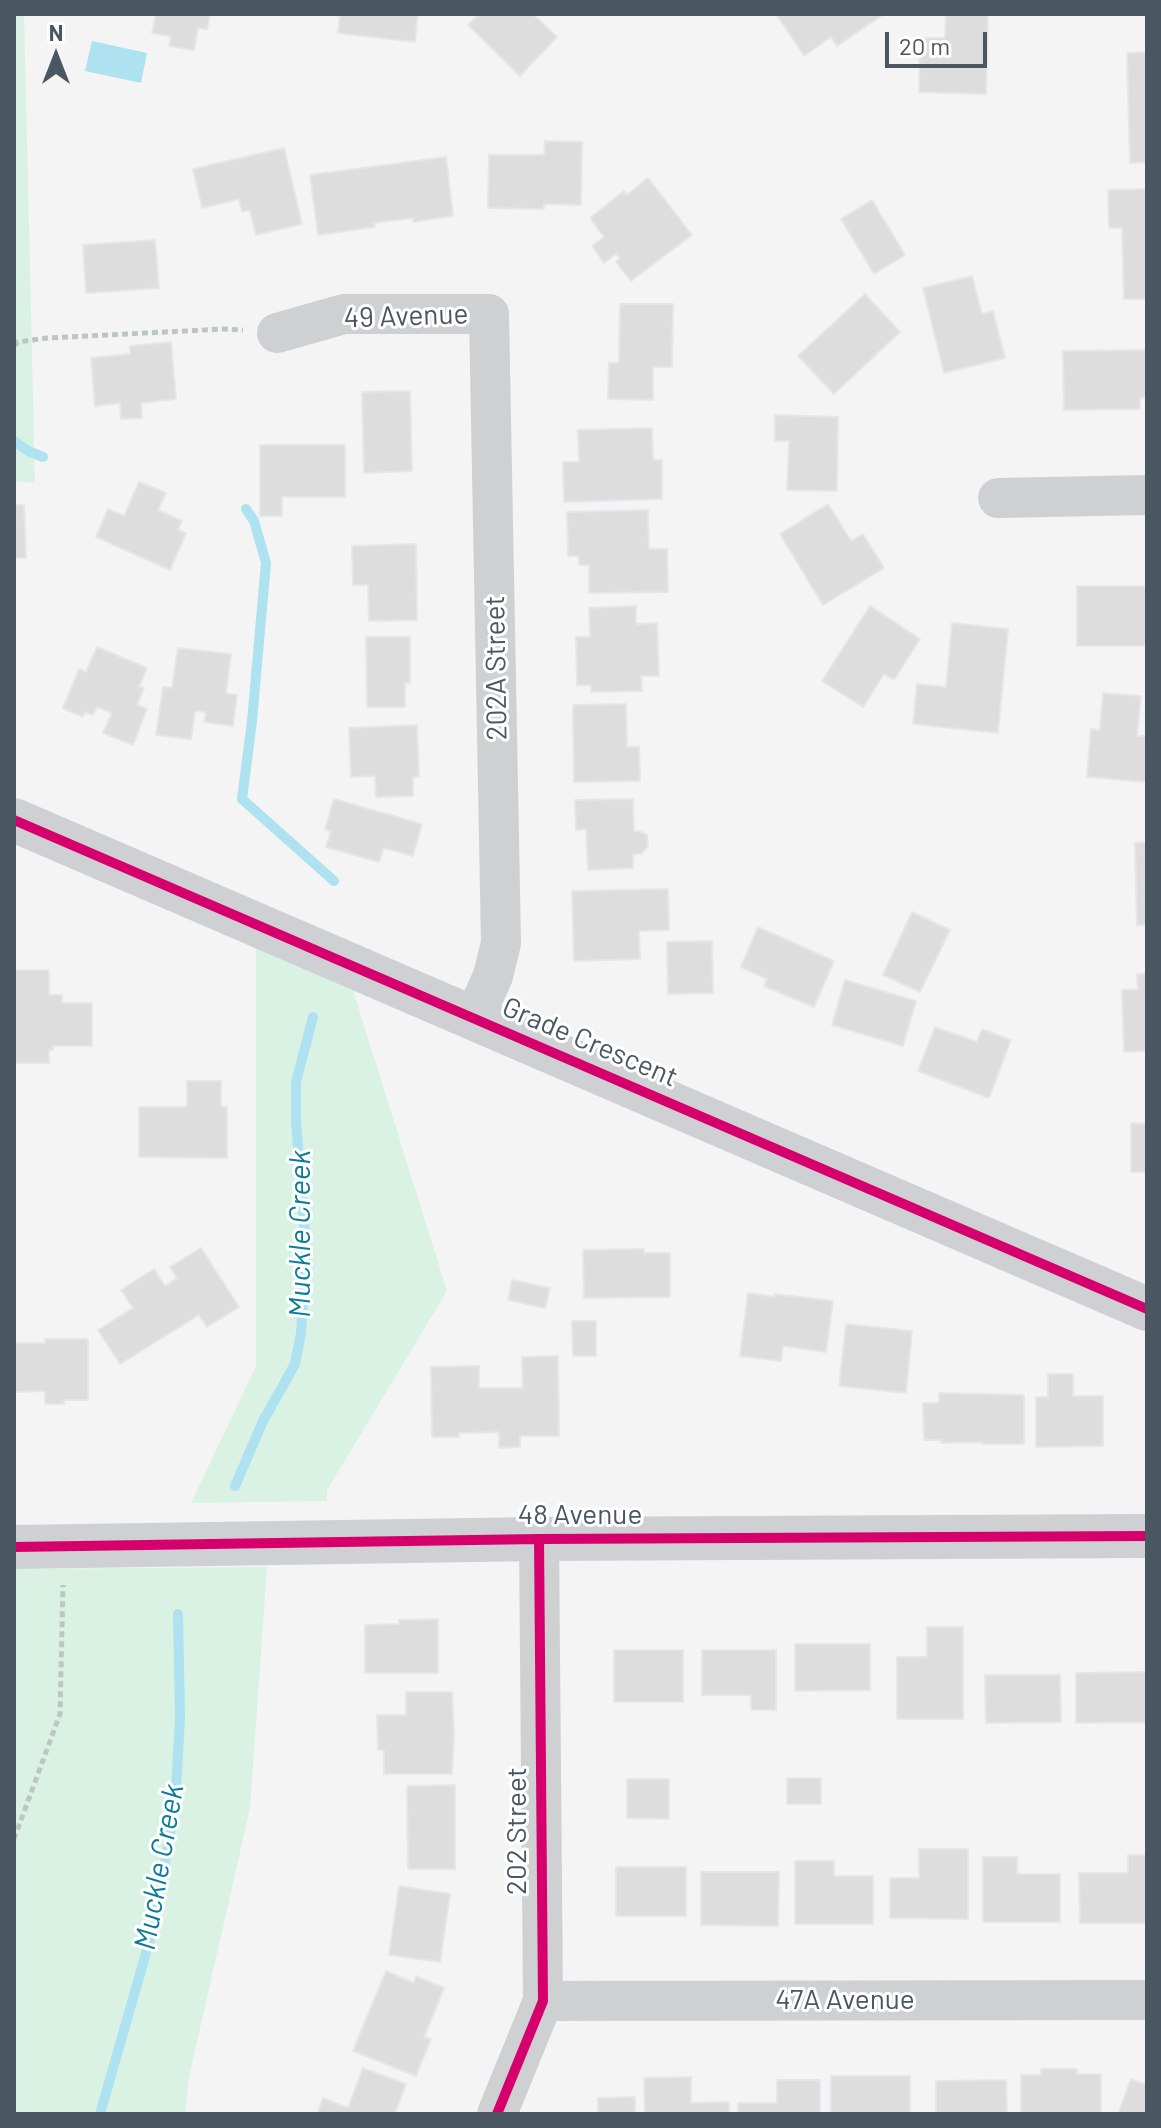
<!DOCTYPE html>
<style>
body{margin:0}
#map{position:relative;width:1161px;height:2128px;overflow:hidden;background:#f4f4f4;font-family:Barlow,sans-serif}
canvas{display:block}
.frame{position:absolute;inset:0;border:16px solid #4a5661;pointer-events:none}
.north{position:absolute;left:16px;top:16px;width:80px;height:80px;-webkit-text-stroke:6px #fff;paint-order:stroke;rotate:0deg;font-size:22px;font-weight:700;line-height:32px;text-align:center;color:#4a5661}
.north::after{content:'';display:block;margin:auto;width:28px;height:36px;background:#4a5661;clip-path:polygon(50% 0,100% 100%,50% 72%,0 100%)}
.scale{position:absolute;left:885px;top:32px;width:102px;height:36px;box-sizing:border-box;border:4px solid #4a5661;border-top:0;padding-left:10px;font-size:24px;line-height:28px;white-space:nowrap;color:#4a5661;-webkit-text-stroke:6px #fff;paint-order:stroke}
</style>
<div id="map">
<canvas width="1161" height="2128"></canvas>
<div class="frame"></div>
<div class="north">N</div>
<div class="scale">20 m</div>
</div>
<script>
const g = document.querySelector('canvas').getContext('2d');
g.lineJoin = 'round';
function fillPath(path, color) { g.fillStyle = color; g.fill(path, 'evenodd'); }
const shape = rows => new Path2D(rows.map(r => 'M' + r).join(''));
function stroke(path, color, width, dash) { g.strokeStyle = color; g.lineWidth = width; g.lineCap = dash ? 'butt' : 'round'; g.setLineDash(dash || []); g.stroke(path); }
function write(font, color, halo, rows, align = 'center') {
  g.font = font + ' Barlow,sans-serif'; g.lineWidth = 6; g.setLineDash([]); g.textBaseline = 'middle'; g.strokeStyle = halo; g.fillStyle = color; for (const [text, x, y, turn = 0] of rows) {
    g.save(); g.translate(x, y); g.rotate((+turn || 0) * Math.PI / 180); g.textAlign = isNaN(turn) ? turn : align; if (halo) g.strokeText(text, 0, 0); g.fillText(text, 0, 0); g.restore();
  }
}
const green = shape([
 [14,14,24,14,35,483,14,481],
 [256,944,352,987,447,1291,327,1490,327,1501,191,1503,256,1366],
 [267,1567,250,1808,189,2077,185,2114,14,2114,14,1569]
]);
const water = shape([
 [92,41,147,53,141,83,85,71]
]);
const stream = shape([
 [14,441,28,451,43,457],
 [246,509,254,521,266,563,252,721,242,799,334,881],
 [235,1486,263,1421,295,1364,301,1333,306,1246,296,1122,296,1082,313,1017],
 [100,2114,154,1925,175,1806,180,1718,178,1614]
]);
const building = shape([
 [156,14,210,14,207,29,198,28,194,50,169,46,171,36,152,33,156,14],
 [321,14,418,14,415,42,338,33,340,16,321,14],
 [479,14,538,14,535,16,557,37,520,76,468,25,479,14],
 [776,14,884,14,837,46,831,37,804,56,776,14],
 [946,14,988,14,986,94,919,92,920,38,945,38,946,14],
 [1147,52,1147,162,1130,163,1127,53,1147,52],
 [545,141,582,142,581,205,544,204,544,209,488,208,489,155,544,155,545,141],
 [284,148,302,224,256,235,250,210,242,212,239,199,202,208,193,169,284,148],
 [446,157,453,216,413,222,413,218,374,223,375,227,318,235,310,175,446,157],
 [648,178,692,235,631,281,616,262,620,258,616,254,604,263,592,246,604,237,590,218,624,191,627,195,648,178],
 [1147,189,1147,299,1124,299,1122,228,1109,228,1108,190,1147,189],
 [872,200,905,255,874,274,841,219,872,200],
 [155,240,159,288,86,293,83,245,155,240],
 [972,276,982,314,993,311,1005,358,944,373,923,288,972,276],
 [865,294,900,332,834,394,798,356,865,294],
 [620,304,673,304,672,367,653,367,653,400,608,399,609,363,619,363,620,304],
 [171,342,176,399,141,403,142,418,121,419,120,403,95,406,91,358,130,354,130,346,171,342],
 [1147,350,1147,398,1140,398,1140,409,1064,410,1063,351,1147,350],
 [410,391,412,471,364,473,362,392,410,391],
 [775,415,838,417,837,491,787,490,789,441,775,441,775,415],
 [652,428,653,460,662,460,662,499,564,502,563,462,579,462,578,430,652,428],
 [260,445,345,445,345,497,282,497,282,516,260,516,260,445],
 [139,482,166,493,158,510,182,521,178,530,186,533,170,570,96,537,108,509,124,516,139,482],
 [828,504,851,541,863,534,884,568,823,605,780,534,828,504],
 [14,505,24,505,26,558,14,558,14,505],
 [648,510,649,549,667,549,668,592,589,593,589,565,579,565,579,556,568,556,567,512,648,510],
 [416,544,417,620,369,621,368,585,353,585,352,546,416,544],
 [1077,586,1147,586,1147,646,1077,646,1077,586],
 [636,606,636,624,657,623,659,676,641,676,642,691,591,692,591,685,577,685,576,637,590,637,589,608,636,606],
 [870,606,920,639,894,680,884,674,863,707,822,681,870,606],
 [952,623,1008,629,998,733,913,724,917,684,946,687,952,623],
 [366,637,410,637,410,683,405,683,405,707,367,707,366,637],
 [97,647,147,668,139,687,144,688,137,705,147,709,133,745,103,733,112,713,97,707,93,715,85,712,83,717,63,708,79,669,86,672,97,647],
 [178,648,231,654,226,693,237,695,233,726,204,722,206,712,195,711,191,739,156,735,163,687,172,688,178,648],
 [1103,693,1141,696,1137,736,1147,736,1147,782,1087,777,1091,729,1100,730,1103,693],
 [626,704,627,747,639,747,640,781,574,782,573,705,626,704],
 [417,725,419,777,413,777,413,796,376,797,375,776,351,777,349,728,417,725],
 [334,799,422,824,413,856,384,848,379,862,326,847,331,831,325,829,334,799],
 [633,799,634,831,639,831,647,835,648,846,641,854,633,854,633,868,588,870,586,829,576,830,575,800,633,799],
 [1147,842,1147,925,1137,925,1135,843,1147,842],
 [668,889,669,930,639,931,640,959,574,961,572,891,668,889],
 [912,912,950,930,920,992,883,975,912,912],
 [758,927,834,961,814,1007,764,986,767,979,741,967,758,927],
 [712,941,713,993,668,994,667,942,712,941],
 [14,970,49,970,49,995,62,995,62,1003,92,1003,92,1046,53,1046,53,1050,49,1050,49,1063,14,1063,14,970],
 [1137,974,1147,974,1147,1051,1124,1052,1122,990,1138,989,1137,974],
 [845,980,916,1001,903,1046,832,1025,845,980],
 [935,1027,977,1042,982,1029,1011,1040,989,1098,918,1071,935,1027],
 [187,1081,221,1081,221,1107,227,1107,227,1158,139,1157,139,1107,187,1107,187,1081],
 [1131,1123,1147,1124,1147,1172,1131,1172,1131,1123],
 [201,1248,239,1307,207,1327,199,1315,120,1364,98,1330,133,1308,121,1290,154,1269,165,1286,177,1278,170,1267,201,1248],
 [644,1249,644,1253,670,1253,670,1297,584,1298,583,1250,644,1249],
 [512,1280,550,1288,545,1308,508,1300,512,1280],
 [748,1293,775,1297,775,1294,833,1301,826,1352,783,1346,781,1361,740,1356,748,1293],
 [572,1321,596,1321,596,1356,573,1356,572,1321],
 [846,1324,912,1331,906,1393,839,1386,846,1324],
 [14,1325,14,1343,45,1343,45,1339,88,1339,88,1400,64,1400,64,1404,45,1404,45,1391,15,1392,14,1399,14,1325],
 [558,1356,559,1436,520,1436,520,1447,499,1448,499,1432,459,1433,459,1437,432,1437,431,1367,479,1366,479,1388,523,1388,522,1357,558,1356],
 [1048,1374,1073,1374,1073,1396,1103,1396,1103,1446,1036,1447,1036,1397,1048,1397,1048,1374],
 [939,1393,1024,1395,1024,1444,982,1444,982,1442,941,1443,941,1440,924,1440,923,1403,939,1403,939,1393],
 [438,1619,438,1673,365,1673,365,1625,399,1624,399,1620,438,1619],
 [927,1627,963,1627,963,1719,897,1719,897,1657,927,1657,927,1627],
 [795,1644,870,1644,870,1690,795,1691,795,1644],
 [614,1650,683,1650,683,1702,614,1702,614,1650],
 [702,1650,776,1650,776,1710,751,1710,751,1695,702,1695,702,1650],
 [1147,1672,1147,1722,1076,1723,1076,1673,1147,1672],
 [985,1675,1060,1675,1061,1722,986,1723,985,1675],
 [406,1692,452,1692,454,1734,452,1774,384,1774,384,1750,378,1750,377,1715,406,1715,406,1692],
 [787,1778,821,1778,821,1804,787,1804,787,1778],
 [627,1779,669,1779,669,1819,627,1818,627,1779],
 [455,1785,455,1869,408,1869,407,1786,455,1785],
 [919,1849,968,1849,968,1919,890,1918,890,1878,919,1878,919,1849],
 [1128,1855,1147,1855,1147,1923,1080,1923,1079,1873,1128,1873,1128,1855],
 [983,1857,1017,1857,1017,1874,1060,1874,1060,1922,983,1922,983,1857],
 [795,1861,834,1861,834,1876,873,1876,873,1924,795,1924,795,1861],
 [616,1867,686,1867,686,1916,616,1916,616,1867],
 [701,1872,779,1872,778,1926,701,1925,701,1872],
 [399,1886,450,1894,440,1962,389,1955,399,1886],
 [386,1971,414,1983,416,1976,444,1988,424,2037,431,2039,416,2076,353,2051,386,1971],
 [363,2068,406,2084,395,2114,317,2114,323,2098,348,2108,363,2068],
 [1041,2069,1077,2069,1077,2074,1101,2074,1101,2114,1021,2114,1021,2075,1041,2075,1041,2069],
 [831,2076,910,2076,910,2114,831,2114,831,2076],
 [691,2077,691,2103,729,2102,729,2114,645,2114,644,2078,691,2077],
 [1131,2079,1147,2085,1147,2114,1118,2114,1131,2079],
 [777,2080,820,2080,820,2114,738,2114,738,2103,777,2103,777,2080],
 [1006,2080,1007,2114,936,2114,936,2081,1006,2080],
 [635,2097,635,2114,598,2114,598,2098,635,2097]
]);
const path = shape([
 [14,346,18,342,47,338,224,329,243,330],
 [14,1839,60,1714,63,1585]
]);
const street = shape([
 [277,333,344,314,489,314,501,943,493,976,474,1018],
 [998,498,1147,495],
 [543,2001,1147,2000],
 [497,2114,543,2001,539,1539]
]);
const secondary = shape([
 [14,820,1147,1309],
 [14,1547,539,1539,1147,1536]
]);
const cycleway = shape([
 [14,820,1147,1309],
 [14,1547,539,1539,1147,1536],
 [497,2114,543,2001,539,1539]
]);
const streetNames = [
 ["49 Avenue",406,316,-2],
 ["202A Street",496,668,-91],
 ["Grade Crescent",590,1042,23],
 ["48 Avenue",580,1515],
 ["202 Street",517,1831,-90],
 ["47A Avenue",845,2000]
];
const waterNames = [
 ["Muckle Creek",300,1234,-90],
 ["Muckle Creek",159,1867,-80]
];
fillPath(green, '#d9f2e3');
fillPath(water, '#aee2f0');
stroke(stream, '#aee2f0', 10);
fillPath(building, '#ddddde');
stroke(building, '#e5e6e7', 2);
stroke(path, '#bcc7c4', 5, [6, 4]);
stroke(street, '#ced0d2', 40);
stroke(secondary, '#ced0d4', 44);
stroke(cycleway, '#d6006c', 10);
write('28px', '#4a5661', '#fff', streetNames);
write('italic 30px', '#0c7c9b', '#fff', waterNames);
</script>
